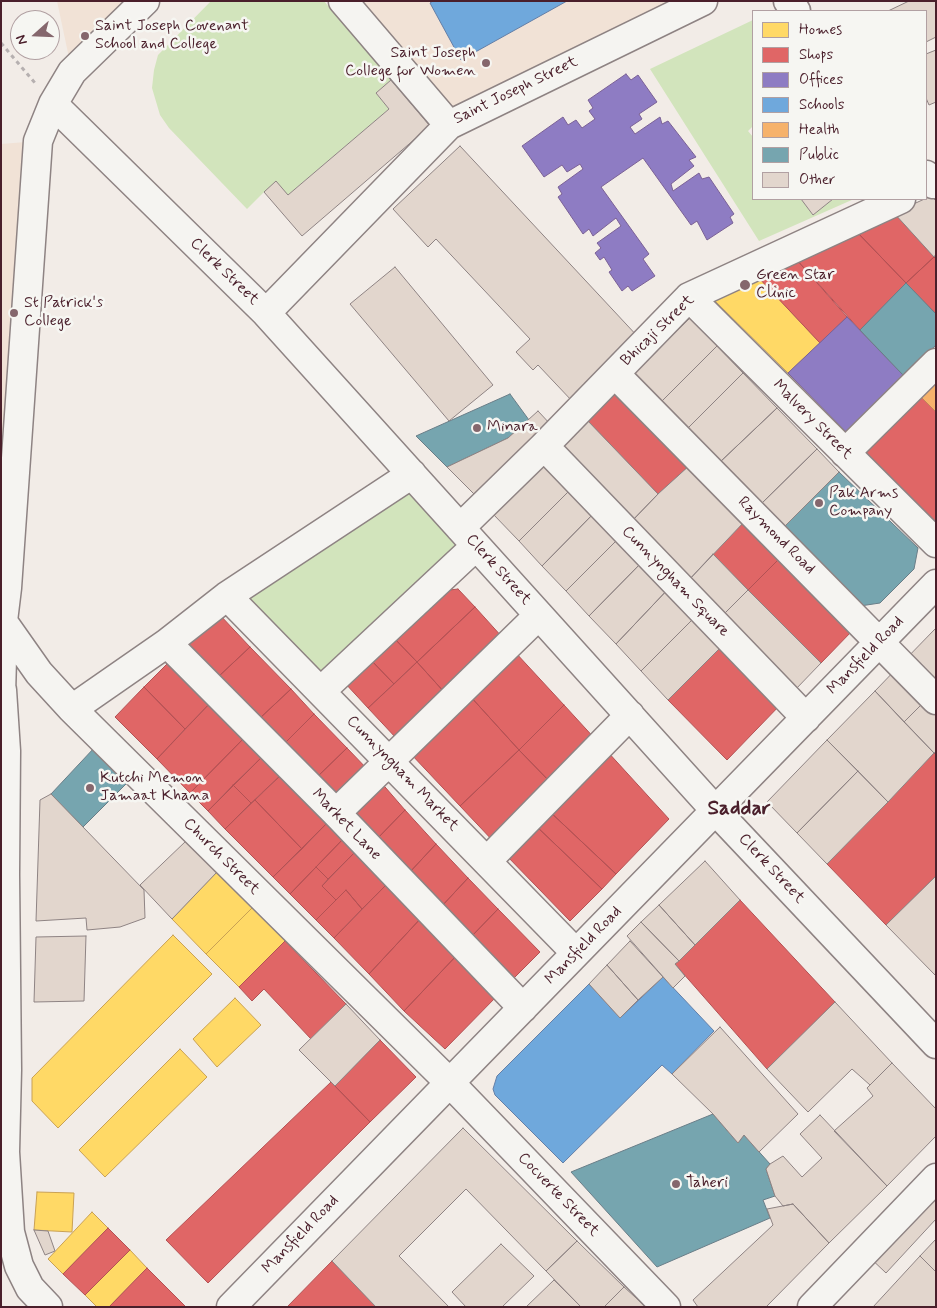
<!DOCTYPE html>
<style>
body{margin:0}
#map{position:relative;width:937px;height:1308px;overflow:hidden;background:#f2ece7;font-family:Mynerve,sans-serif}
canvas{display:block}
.frame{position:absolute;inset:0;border:2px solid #4a1f2b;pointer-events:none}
.legend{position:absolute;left:752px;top:10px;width:175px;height:190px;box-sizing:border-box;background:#f6f6f2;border:1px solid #b1a0a2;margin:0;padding:6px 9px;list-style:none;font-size:15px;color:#4a1f2b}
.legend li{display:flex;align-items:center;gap:10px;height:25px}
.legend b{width:25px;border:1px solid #b1a0a2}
.north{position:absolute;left:10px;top:10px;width:50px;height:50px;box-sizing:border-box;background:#f6f6f2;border:1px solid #b1a0a2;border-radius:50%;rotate:250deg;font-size:14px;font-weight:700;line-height:20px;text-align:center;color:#4a1f2b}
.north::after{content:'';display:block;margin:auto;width:18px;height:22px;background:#85676d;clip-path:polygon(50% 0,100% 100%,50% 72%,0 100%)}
</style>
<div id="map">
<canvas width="937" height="1308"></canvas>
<div class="frame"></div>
<ul class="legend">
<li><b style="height:14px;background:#ffd966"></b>Homes</li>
<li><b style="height:14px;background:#e06666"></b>Shops</li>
<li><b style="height:14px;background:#8e7cc3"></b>Offices</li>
<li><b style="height:14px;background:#6fa8dc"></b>Schools</li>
<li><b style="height:14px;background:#f6b26b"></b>Health</li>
<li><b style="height:14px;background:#76a5af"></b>Public</li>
<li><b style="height:14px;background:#e2d6cd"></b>Other</li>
</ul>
<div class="north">N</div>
</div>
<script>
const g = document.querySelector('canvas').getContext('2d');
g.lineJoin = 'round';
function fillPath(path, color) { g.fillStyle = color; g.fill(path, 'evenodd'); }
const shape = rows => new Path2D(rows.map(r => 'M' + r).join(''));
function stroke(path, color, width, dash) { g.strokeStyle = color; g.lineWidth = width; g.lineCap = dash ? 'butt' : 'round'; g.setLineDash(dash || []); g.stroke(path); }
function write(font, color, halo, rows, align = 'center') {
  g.font = font + ' Mynerve,sans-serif'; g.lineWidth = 5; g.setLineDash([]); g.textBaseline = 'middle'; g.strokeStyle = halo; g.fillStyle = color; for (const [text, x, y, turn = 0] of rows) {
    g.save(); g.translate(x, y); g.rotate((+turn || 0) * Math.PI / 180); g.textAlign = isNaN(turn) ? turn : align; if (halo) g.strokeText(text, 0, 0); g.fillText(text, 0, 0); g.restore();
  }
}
const built = shape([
 [57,1,140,1,72,72],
 [343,1,703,1,449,125],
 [38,141,1,618,1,144]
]);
const green = shape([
 [211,1,324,1,391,80,376,93,389,109,288,195,264,192,247,209,169,128,160,115,152,88,154,70,158,55],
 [753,20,753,126,748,131,753,137,753,199,801,199,813,215,833,199,854,199,759,241,650,69],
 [412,474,476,546,321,691,227,596]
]);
const homes = shape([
 [758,277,820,343,788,373,712,298,758,277],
 [217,872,252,908,206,954,172,919,217,872],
 [252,908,285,941,239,987,206,954,252,908],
 [173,935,212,974,58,1128,32,1101,32,1078,173,935],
 [235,998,261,1025,217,1067,193,1039,235,998],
 [180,1049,207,1077,105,1177,79,1150,180,1049],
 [37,1192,74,1193,72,1232,34,1230,37,1192],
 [92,1212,108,1228,63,1274,48,1259,92,1212],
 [130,1250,147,1268,109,1307,97,1307,85,1295,130,1250]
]);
const shops = shape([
 [894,213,934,257,906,283,856,231,894,213],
 [856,231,906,283,860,330,796,259,856,231],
 [934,257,936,259,936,314,906,283,934,257],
 [796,259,847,317,820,343,758,277,796,259],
 [615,390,690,465,658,494,586,419,615,390],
 [919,395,936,412,936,522,864,450,919,395],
 [745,521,781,557,748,590,713,554,745,521],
 [781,557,853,630,821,663,748,590,781,557],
 [458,589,475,607,417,662,393,637,442,591,458,589],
 [475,607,503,638,445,693,417,662,475,607],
 [219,614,250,647,218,677,187,645,219,614],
 [393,637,417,662,394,684,370,659,393,637],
 [725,643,783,702,727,760,668,700,725,643],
 [250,647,291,689,259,719,218,677,250,647],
 [515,652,564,705,519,750,470,696,515,652],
 [173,658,213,700,185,729,144,687,173,658],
 [370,659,394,684,368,708,344,682,370,659],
 [417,662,445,693,397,739,368,708,417,662],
 [144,687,185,729,157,759,115,717,144,687],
 [291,689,314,714,283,745,259,719,291,689],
 [470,696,519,750,460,806,410,753,470,696],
 [213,700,247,735,190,793,157,759,213,700],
 [564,705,597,741,553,785,519,750,564,705],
 [314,714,347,748,316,778,283,745,314,714],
 [247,735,265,754,208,811,190,793,247,735],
 [347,748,370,772,338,802,316,778,347,748],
 [519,750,553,785,495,843,460,806,519,750],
 [606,750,669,819,616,874,547,809,606,750],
 [934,753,936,755,936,876,886,925,827,864,934,753],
 [265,754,283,773,251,803,233,785,265,754],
 [283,773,329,821,302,849,255,800,283,773],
 [379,780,405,810,376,840,346,809,379,780],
 [233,785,251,803,225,829,208,811,233,785],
 [255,800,302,849,273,877,225,829,255,800],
 [547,809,616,874,602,889,534,824,547,809],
 [405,810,436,844,409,873,376,840,405,810],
 [329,821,345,837,290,894,273,877,329,821],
 [534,824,602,889,570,921,505,854,534,824],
 [345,837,357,850,328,879,316,867,345,837],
 [436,844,468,878,441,907,409,873,436,844],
 [357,850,389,882,362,909,346,890,336,900,322,886,357,850],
 [316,867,328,879,322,886,336,900,316,920,290,894,316,867],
 [468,878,498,909,471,937,441,907,468,878],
 [389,882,422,917,369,974,334,938,389,882],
 [346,890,362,909,334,938,316,920,346,890],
 [740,900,835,1002,767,1069,675,964,740,900],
 [498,909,540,952,511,981,471,937,498,909],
 [422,917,458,954,404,1011,369,974,422,917],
 [285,941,346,1004,311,1039,264,989,252,1001,239,987,285,941],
 [458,954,498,995,445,1049,404,1011,458,954],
 [380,1040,416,1077,370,1122,335,1086,380,1040],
 [331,1082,370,1122,208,1283,166,1240,331,1082],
 [108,1228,130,1250,85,1295,63,1274,108,1228],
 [332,1261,376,1307,287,1307,332,1261],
 [147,1268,185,1306,184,1307,109,1307,147,1268]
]);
const offices = shape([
 [626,74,631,80,638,75,657,102,639,114,642,119,630,127,635,134,660,117,662,124,668,121,696,157,689,160,694,166,671,184,673,191,699,173,702,179,709,177,734,214,730,217,733,223,707,240,697,221,691,225,643,158,601,187,649,254,643,259,655,276,632,291,628,286,622,291,609,272,612,270,604,257,600,260,595,253,601,248,597,243,621,226,616,218,593,236,589,229,583,234,558,197,562,194,558,187,583,169,580,164,567,172,562,165,544,177,522,146,563,117,568,125,576,120,582,128,595,119,589,111,593,108,588,100,626,74],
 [847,317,904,376,847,433,788,373,847,317]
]);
const schools = shape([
 [433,1,567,1,461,60,430,3,433,1],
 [663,977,714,1031,672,1074,662,1065,563,1163,495,1095,493,1089,497,1076,589,984,620,1018,663,977]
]);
const health = shape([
 [936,379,936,412,919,395,936,379]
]);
const public = shape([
 [906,283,936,314,936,345,904,376,860,330,906,283],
 [510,394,529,420,508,438,447,467,416,436,510,394],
 [839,472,918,548,914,569,880,603,860,606,783,528,839,472],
 [95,747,129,781,83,827,51,794,95,747],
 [713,1114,738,1143,744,1135,770,1164,766,1169,775,1196,763,1200,770,1218,657,1267,571,1172,713,1114]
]);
const building = shape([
 [909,1,936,1,936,37,926,42,926,11,888,11,909,1],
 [936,50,936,102,929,105,926,98,926,54,936,50],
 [391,80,430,126,302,236,264,192,276,181,288,195,389,109,376,93,391,80],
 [460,146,640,339,573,402,538,365,533,370,516,352,530,339,436,239,428,247,393,209,460,146],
 [931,196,936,201,936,254,934,257,894,213,931,196],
 [801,199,833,199,813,215,801,199],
 [395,267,493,385,449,421,350,304,395,267],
 [690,318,717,346,660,403,632,374,690,318],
 [717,346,743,373,686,430,660,403,717,346],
 [743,373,777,408,719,463,686,430,743,373],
 [777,408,817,449,760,505,719,463,777,408],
 [538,411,552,426,477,497,447,467,508,438,538,411],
 [586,419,658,494,630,523,557,448,586,419],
 [817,449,839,472,783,528,760,505,817,449],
 [547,458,574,486,519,541,493,514,547,458],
 [690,465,745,521,687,582,630,523,658,494,690,465],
 [574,486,597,510,542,566,519,541,574,486],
 [597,510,622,535,566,591,542,566,597,510],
 [622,535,645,559,589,616,566,591,622,535],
 [713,554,748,590,721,617,687,582,713,554],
 [645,559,671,586,616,644,589,616,645,559],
 [671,586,698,614,641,671,616,644,671,586],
 [748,590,821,663,794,691,721,617,748,590],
 [698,614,725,643,668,700,641,671,698,614],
 [936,628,936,700,901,664,936,628],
 [901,664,931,695,904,722,875,691,901,664],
 [875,691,934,753,888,802,827,740,875,691],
 [931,695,936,700,936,752,934,753,904,722,931,695],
 [827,740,858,771,797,833,767,802,827,740],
 [858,771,888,802,827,864,797,833,858,771],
 [51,794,144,890,145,918,120,927,87,930,86,918,36,921,40,800,51,794],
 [186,841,217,872,172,919,140,885,186,841],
 [705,861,740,900,695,945,659,905,705,861],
 [936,876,936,976,886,925,936,876],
 [659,905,695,945,679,961,641,922,659,905],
 [641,922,679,961,675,964,685,976,673,988,627,936,641,922],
 [86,936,84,1001,34,1002,36,937,86,936],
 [630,941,663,977,638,1000,607,965,630,941],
 [607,965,638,1000,620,1018,589,984,607,965],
 [835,1002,892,1063,870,1085,852,1069,808,1112,767,1069,835,1002],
 [346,1004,380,1040,335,1086,299,1050,346,1004],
 [720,1027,798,1114,759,1152,744,1135,738,1143,713,1114,672,1074,720,1027],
 [892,1063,936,1109,936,1136,887,1186,834,1131,873,1096,867,1088,892,1063],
 [820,1115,887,1186,829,1243,793,1204,783,1206,775,1196,766,1169,770,1164,783,1156,802,1177,822,1158,800,1134,820,1115],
 [463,1128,577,1241,546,1271,466,1189,399,1256,449,1307,376,1307,332,1261,463,1128],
 [936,1193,936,1219,886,1273,866,1254,936,1193],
 [793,1204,829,1243,766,1307,698,1307,693,1300,773,1225,767,1209,793,1204],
 [34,1230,48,1231,55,1251,45,1255,34,1230],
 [936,1239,936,1272,920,1256,936,1239],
 [577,1241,624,1287,604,1307,581,1307,546,1271,577,1241],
 [501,1244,534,1276,502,1307,466,1307,452,1292,501,1244],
 [920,1256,936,1272,936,1307,873,1307,920,1256],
 [554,1280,581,1307,526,1307,554,1280],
 [624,1287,646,1307,604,1307,624,1287]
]);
const path = shape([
 [1,43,35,83]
]);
const minor = shape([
 [343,1,449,125,703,1],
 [788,1,796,11],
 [53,104,266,313,715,810,936,1044],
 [926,175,933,184],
 [689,297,936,543],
 [266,313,449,125],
 [615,374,936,700],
 [544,446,806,718],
 [845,453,936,363],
 [460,528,544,446,689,297,901,199],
 [227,596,576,953],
 [1,619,39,673,72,709,450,1083,666,1307],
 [167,643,336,813,523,1008],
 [2,690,6,751,5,874,7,1070,5,1152,10,1232,19,1266,30,1288,48,1307],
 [321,691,476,546],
 [1,695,3,621,7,588,38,141,53,104,72,72,145,1],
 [72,709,167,643,227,596,412,474],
 [336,813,539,615],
 [487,861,630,715],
 [231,1307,936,584],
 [812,1307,936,1178]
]);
const markers = [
 [85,36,5,"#85676d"],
 [486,63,5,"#85676d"],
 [745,285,6,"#85676d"],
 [14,313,5,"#85676d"],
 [477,428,5,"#85676d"],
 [819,503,5,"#85676d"],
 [90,788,5,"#85676d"],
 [676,1184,5,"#85676d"]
];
const poiNames = [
 ["Saint Joseph Covenant",95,27],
 ["School and College",95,45],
 ["Saint Joseph",476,54,"right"],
 ["College for Women",476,72,"right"],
 ["Green Star",756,276],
 ["Clinic",756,294],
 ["St Patrick's",24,304],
 ["College",24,322],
 ["Minara",487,428],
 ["Pak Arms",829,494],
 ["Company",829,512],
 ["Kutchi Memon",100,779],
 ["Jamaat Khana",100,797],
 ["Taheri",686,1184]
];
const streetNames = [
 ["Saint Joseph Street",516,91,-26],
 ["Clerk Street",224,272,44],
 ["Bhicaji Street",658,331,-44],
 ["Malvery Street",812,420,45],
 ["Raymond Road",776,536,45],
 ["Clerk Street",498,570,48],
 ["Cunnyngham Square",675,582,46],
 ["Mansfield Road",866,656,-46],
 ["Cunnyngham Market",402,774,46],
 ["Market Lane",346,825,46],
 ["Church Street",221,857,45],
 ["Clerk Street",771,869,47],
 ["Mansfield Road",584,946,-46],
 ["Cocverte Street",558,1195,46],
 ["Mansfield Road",301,1235,-46]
];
const districtNames = [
 ["Saddar",739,810]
];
fillPath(built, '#f1e2d6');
fillPath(green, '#d2e4bc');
fillPath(homes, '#ffd966');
stroke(homes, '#c9a154', 1);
fillPath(shops, '#e06666');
stroke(shops, '#b35154', 1);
fillPath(offices, '#8e7cc3');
stroke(offices, '#7a6095', 1);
fillPath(schools, '#6fa8dc');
stroke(schools, '#647fa7', 1);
fillPath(health, '#f6b26b');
stroke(health, '#c28658', 1);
fillPath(public, '#76a5af');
stroke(public, '#697d87', 1);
fillPath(building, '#e2d6cd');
stroke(building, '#8e8383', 1);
stroke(minor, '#8e8383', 31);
stroke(path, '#b6b0b0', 3, [4, 4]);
stroke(minor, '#f5f4f1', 28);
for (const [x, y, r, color] of markers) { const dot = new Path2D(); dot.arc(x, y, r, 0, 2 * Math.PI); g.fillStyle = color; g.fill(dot); stroke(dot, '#f6f6f2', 2); }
write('16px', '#4a1f2b', '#f6f6f2', poiNames, 'left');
write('16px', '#4a1f2b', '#f6f6f2', streetNames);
write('bold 21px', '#4a1f2b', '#f6f6f2', districtNames);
</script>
